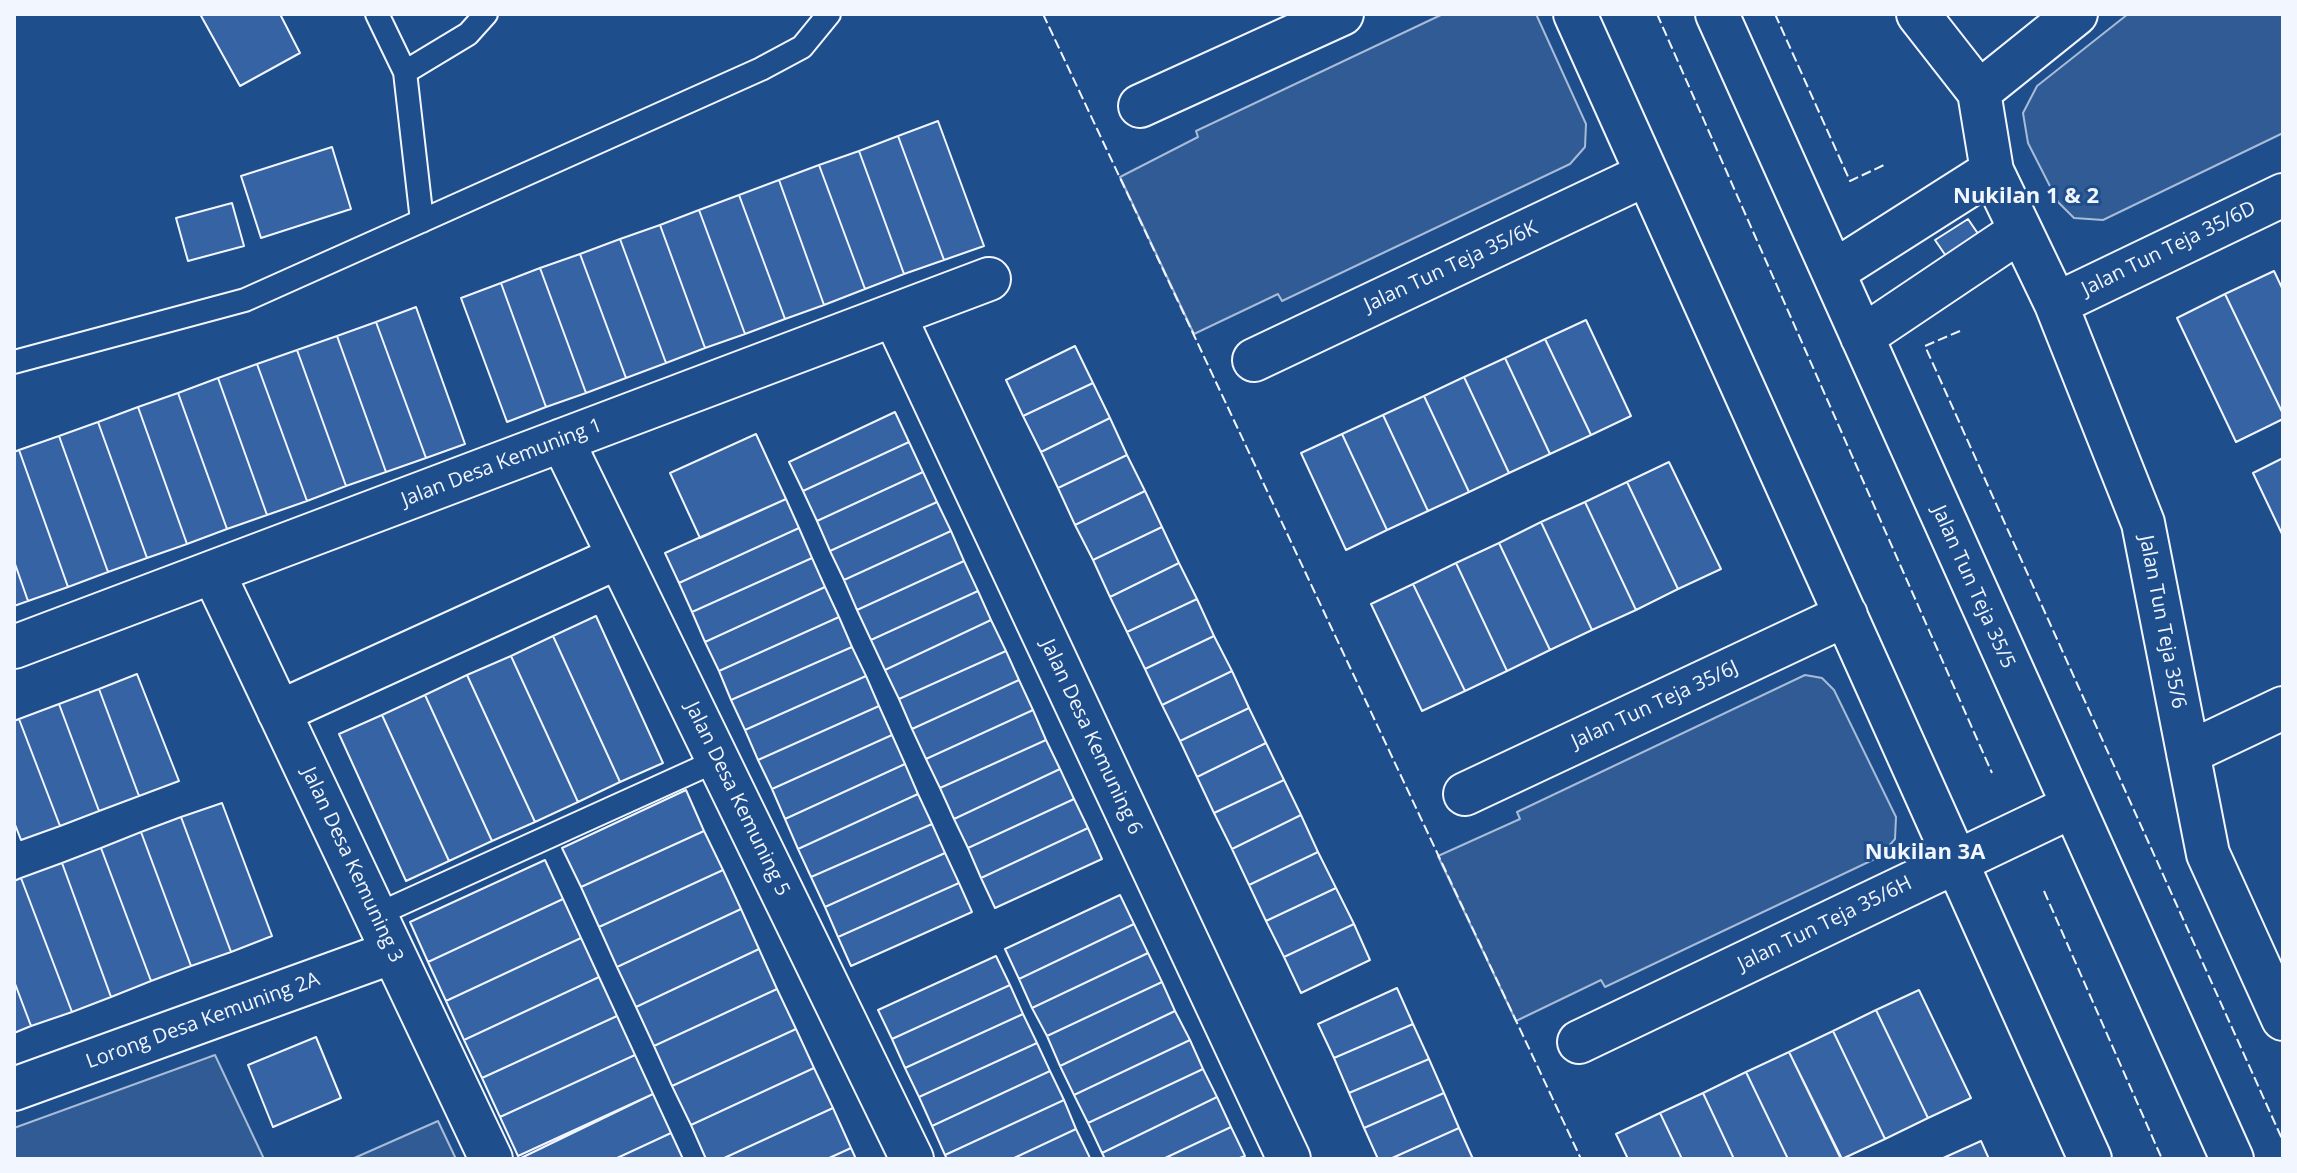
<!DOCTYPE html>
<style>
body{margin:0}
#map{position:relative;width:2297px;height:1173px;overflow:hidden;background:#1f4e8c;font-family:"Open Sans",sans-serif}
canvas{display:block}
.frame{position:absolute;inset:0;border:16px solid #f2f6ff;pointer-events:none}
</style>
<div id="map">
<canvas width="2297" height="1173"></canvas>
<div class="frame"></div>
</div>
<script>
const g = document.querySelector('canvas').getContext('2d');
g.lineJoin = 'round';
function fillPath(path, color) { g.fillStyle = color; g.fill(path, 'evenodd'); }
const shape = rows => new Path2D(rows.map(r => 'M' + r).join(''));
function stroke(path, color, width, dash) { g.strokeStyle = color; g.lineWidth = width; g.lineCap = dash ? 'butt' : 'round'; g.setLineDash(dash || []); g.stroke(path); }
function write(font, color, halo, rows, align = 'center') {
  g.font = font + ' "Open Sans",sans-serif'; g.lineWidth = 6; g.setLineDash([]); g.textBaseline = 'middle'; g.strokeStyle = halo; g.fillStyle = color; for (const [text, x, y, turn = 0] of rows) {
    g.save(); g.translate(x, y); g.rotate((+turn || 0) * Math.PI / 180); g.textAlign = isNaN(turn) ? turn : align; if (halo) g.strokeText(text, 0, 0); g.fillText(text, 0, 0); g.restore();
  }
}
const built = shape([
 [1443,14,1536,14,1586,124,1585,147,1570,164,1282,301,1278,294,1194,334,1120,177,1198,137,1196,131,1443,14],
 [2128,14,2283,14,2283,133,2103,220,2074,218,2058,202,2028,143,2023,113,2037,86,2128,14],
 [1805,675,1822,678,1834,690,1896,817,1895,839,1879,857,1605,987,1601,980,1516,1021,1438,856,1520,819,1517,812,1805,675],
 [215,1055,264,1159,14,1159,14,1128,215,1055],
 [438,1121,456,1159,352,1159,438,1121]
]);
const building = shape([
 [200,14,280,14,300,53,240,86,200,14],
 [938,121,984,246,944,260,898,136,938,121],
 [898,136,944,260,904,274,859,151,898,136],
 [332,147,351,209,261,238,241,176,332,147],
 [859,151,904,274,865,289,819,165,859,151],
 [819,165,865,289,824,305,779,180,819,165],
 [779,180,824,305,785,319,739,195,779,180],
 [739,195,785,319,745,334,699,210,739,195],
 [232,203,244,246,188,261,176,218,232,203],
 [699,210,745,334,705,348,660,225,699,210],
 [1968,219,1983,241,1950,262,1935,240,1968,219],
 [660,225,705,348,666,363,620,239,660,225],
 [620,239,666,363,626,378,580,254,620,239],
 [580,254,626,378,586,393,540,268,580,254],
 [540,268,586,393,546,407,501,283,540,268],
 [2274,271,2283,290,2283,414,2225,294,2274,271],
 [501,283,546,407,507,422,461,298,501,283],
 [2225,294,2283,414,2283,419,2236,442,2177,318,2225,294],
 [416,307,465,444,426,458,376,322,416,307],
 [1586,320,1631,416,1591,435,1545,339,1586,320],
 [376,322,426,458,386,472,337,336,376,322],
 [337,336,386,472,346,486,297,350,337,336],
 [1545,339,1591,435,1550,454,1505,358,1545,339],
 [1075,346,1093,383,1023,416,1006,380,1075,346],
 [297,350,346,486,307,501,257,364,297,350],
 [1505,358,1550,454,1509,473,1464,377,1505,358],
 [257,364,307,501,267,515,218,378,257,364],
 [1464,377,1509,473,1469,492,1424,396,1464,377],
 [218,378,267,515,227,529,178,393,218,378],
 [1093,383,1110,418,1041,452,1023,416,1093,383],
 [178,393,227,529,187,544,138,407,178,393],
 [1424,396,1469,492,1428,511,1383,415,1424,396],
 [138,407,187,544,147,558,98,422,138,407],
 [895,412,909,442,803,491,789,462,895,412],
 [1383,415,1428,511,1387,530,1342,434,1383,415],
 [1110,418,1127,455,1058,488,1041,452,1110,418],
 [98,422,147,558,108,572,59,436,98,422],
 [756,434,786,499,700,538,670,473,756,434],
 [1342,434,1387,530,1346,550,1301,453,1342,434],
 [59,436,108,572,68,587,19,450,59,436],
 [909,442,923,472,817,521,803,491,909,442],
 [19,450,68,587,28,601,14,561,14,452,19,450],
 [1127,455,1145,491,1075,525,1058,488,1127,455],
 [2283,458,2283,536,2253,473,2283,458],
 [1669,462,1721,569,1678,589,1627,482,1669,462],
 [923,472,937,502,830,551,817,521,923,472],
 [1627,482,1678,589,1636,610,1585,502,1627,482],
 [1145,491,1162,527,1093,560,1075,525,1145,491],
 [786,499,799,528,679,583,665,553,786,499],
 [937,502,951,531,844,580,830,551,937,502],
 [1585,502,1636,610,1592,630,1541,522,1585,502],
 [1541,522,1592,630,1550,650,1499,543,1541,522],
 [1162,527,1179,563,1110,597,1093,560,1162,527],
 [799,528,812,558,692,612,679,583,799,528],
 [951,531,964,561,857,610,844,580,951,531],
 [1499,543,1550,650,1507,671,1456,563,1499,543],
 [812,558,825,587,705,642,692,612,812,558],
 [14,561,28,601,14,606,14,561],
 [964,561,978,591,871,640,857,610,964,561],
 [1179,563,1197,599,1127,632,1110,597,1179,563],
 [1456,563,1507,671,1465,691,1413,584,1456,563],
 [1413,584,1465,691,1422,711,1371,604,1413,584],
 [825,587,839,617,719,671,705,642,825,587],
 [978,591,991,620,885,670,871,640,978,591],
 [1197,599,1214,636,1145,669,1127,632,1197,599],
 [596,616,663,763,620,782,553,636,596,616],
 [839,617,852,647,731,700,719,671,839,617],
 [991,620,1006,651,899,699,885,670,991,620],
 [553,636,620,782,578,802,511,656,553,636],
 [1214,636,1232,671,1162,705,1145,669,1214,636],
 [852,647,866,676,745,730,731,700,852,647],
 [1006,651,1019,680,912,729,899,699,1006,651],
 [511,656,578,802,535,822,467,675,511,656],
 [1232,671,1249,708,1180,741,1162,705,1232,671],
 [137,674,179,781,139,796,99,689,137,674],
 [467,675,535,822,492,841,425,695,467,675],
 [866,676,879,706,758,760,745,730,866,676],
 [1019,680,1033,710,926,759,912,729,1019,680],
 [99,689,139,796,99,811,59,704,99,689],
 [425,695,492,841,449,861,382,715,425,695],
 [59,704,99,811,60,826,19,719,59,704],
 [879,706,892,735,772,789,758,760,879,706],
 [1249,708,1266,743,1197,777,1180,741,1249,708],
 [1033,710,1046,740,940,788,926,759,1033,710],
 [382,715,449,861,406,881,339,734,382,715],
 [19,719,60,826,21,840,14,822,14,721,19,719],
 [892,735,905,764,785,819,772,789,892,735],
 [1046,740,1060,769,954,819,940,788,1046,740],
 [1266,743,1284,780,1214,813,1197,777,1266,743],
 [905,764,918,794,798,849,785,819,905,764],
 [1060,769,1074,799,968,848,954,819,1060,769],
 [1284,780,1301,815,1232,849,1214,813,1284,780],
 [686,790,704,831,581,887,562,848,686,790],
 [918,794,932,824,811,877,798,849,918,794],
 [1074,799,1088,828,981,878,968,848,1074,799],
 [222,803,272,936,231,952,181,817,222,803],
 [1301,815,1318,852,1249,885,1232,849,1301,815],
 [181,817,231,952,191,966,141,832,181,817],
 [932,824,945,853,825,907,811,877,932,824],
 [1088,828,1102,859,995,908,981,878,1088,828],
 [704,831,723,870,599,927,581,887,704,831],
 [141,832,191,966,151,981,101,848,141,832],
 [101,848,151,981,111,997,62,863,101,848],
 [1318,852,1336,888,1266,921,1249,885,1318,852],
 [945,853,959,883,838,937,825,907,945,853],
 [545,860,563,899,428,962,410,922,545,860],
 [62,863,111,997,72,1012,21,878,62,863],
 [723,870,741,909,617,967,599,927,723,870],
 [21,878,72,1012,31,1026,14,981,14,881,21,878],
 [959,883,972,912,851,966,838,937,959,883],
 [1336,888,1354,924,1284,957,1266,921,1336,888],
 [1120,895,1134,924,1019,979,1005,949,1120,895],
 [563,899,581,938,446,1001,428,962,563,899],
 [741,909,759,949,636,1007,617,967,741,909],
 [1134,924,1148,953,1032,1008,1019,979,1134,924],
 [1354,924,1370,960,1301,993,1284,957,1354,924],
 [581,938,599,977,464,1040,446,1001,581,938],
 [759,949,777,989,654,1046,636,1007,759,949],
 [1148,953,1162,982,1047,1036,1032,1008,1148,953],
 [996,956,1010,985,892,1039,878,1010,996,956],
 [599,977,617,1016,482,1078,464,1040,599,977],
 [14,981,31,1026,14,1033,14,981],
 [1162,982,1175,1011,1060,1066,1047,1036,1162,982],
 [1010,985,1023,1014,905,1068,892,1039,1010,985],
 [1397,988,1413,1024,1334,1058,1318,1024,1397,988],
 [777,989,796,1029,672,1086,654,1046,777,989],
 [1919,990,1971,1098,1928,1118,1876,1010,1919,990],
 [1876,1010,1928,1118,1885,1139,1833,1031,1876,1010],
 [1175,1011,1190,1040,1074,1095,1060,1066,1175,1011],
 [1023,1014,1037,1043,919,1097,905,1068,1023,1014],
 [617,1016,635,1055,500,1117,482,1078,617,1016],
 [1413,1024,1429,1059,1349,1093,1334,1058,1413,1024],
 [796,1029,814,1068,691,1125,672,1086,796,1029],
 [1833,1031,1885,1139,1842,1159,1789,1052,1833,1031],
 [316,1037,341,1098,273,1127,248,1065,316,1037],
 [1190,1040,1203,1069,1088,1123,1074,1095,1190,1040],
 [1037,1043,1050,1071,932,1126,919,1097,1037,1043],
 [1789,1052,1841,1159,1788,1159,1746,1072,1789,1052],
 [635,1055,653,1094,518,1156,500,1117,635,1055],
 [1429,1059,1444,1093,1364,1128,1349,1093,1429,1059],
 [814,1068,833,1108,722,1159,706,1159,691,1125,814,1068],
 [1203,1069,1217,1097,1102,1153,1088,1123,1203,1069],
 [1050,1071,1064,1100,945,1155,932,1126,1050,1071],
 [1746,1072,1788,1159,1734,1159,1703,1093,1746,1072],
 [1444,1093,1459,1128,1390,1159,1378,1159,1364,1128,1444,1093],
 [1703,1093,1734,1159,1682,1159,1660,1113,1703,1093],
 [653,1094,671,1133,615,1159,519,1159,653,1094],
 [1217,1097,1231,1127,1163,1159,1105,1159,1102,1153,1217,1097],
 [1064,1100,1076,1129,1012,1159,947,1159,945,1155,1064,1100],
 [833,1108,851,1148,827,1159,722,1159,833,1108],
 [1660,1113,1682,1159,1628,1159,1616,1134,1660,1113],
 [1231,1127,1245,1156,1237,1159,1163,1159,1231,1127],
 [1459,1128,1473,1159,1390,1159,1459,1128],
 [1076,1129,1090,1158,1012,1159,1076,1129],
 [671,1133,683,1159,615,1159,671,1133],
 [1981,1141,1989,1159,1941,1159,1981,1141],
 [851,1148,856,1159,827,1159,851,1148]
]);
const service = shape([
 [377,14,405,72,422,221],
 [405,72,468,34,486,14],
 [14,362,245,300,761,69,802,47,829,14],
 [376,915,718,760]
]);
const minor = shape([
 [1575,14,2090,1159],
 [1717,14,2232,1159],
 [1918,14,1979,92,1992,171,2056,304,2143,523,2208,854,2283,1019],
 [1979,92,2076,14],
 [1140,106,1342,14],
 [1833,272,1992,171],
 [2056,304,2283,195],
 [894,315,1289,1159],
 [1862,337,2020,231],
 [1254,360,1647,174],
 [562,440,912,1159],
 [213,572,491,1159],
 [14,647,989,279],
 [279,712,619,557],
 [2188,753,2283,708],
 [1465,794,1846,615],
 [1579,1042,2071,807],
 [14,1089,393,952]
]);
const fence = shape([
 [1043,14,1581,1159],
 [1657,14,1992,773],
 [1775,14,1850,181,1884,165],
 [1960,331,1925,346,2283,1141],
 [2044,891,2162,1159]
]);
const streetNames = [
 ["Jalan Tun Teja 35/6D",2169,249,-26],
 ["Jalan Tun Teja 35/6K",1451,267,-25],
 ["Jalan Desa Kemuning 1",502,463,-21],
 ["Jalan Tun Teja 35/5",1973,587,66],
 ["Jalan Tun Teja 35/6",2162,622,79],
 ["Jalan Tun Teja 35/6J",1655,705,-25],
 ["Jalan Desa Kemuning 6",1091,737,65],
 ["Jalan Desa Kemuning 5",737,799,64],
 ["Jalan Desa Kemuning 3",352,865,65],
 ["Jalan Tun Teja 35/6H",1825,924,-26],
 ["Lorong Desa Kemuning 2A",203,1021,-20]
];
const neighbourhoodNames = [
 ["Nukilan 1 & 2",2026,197],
 ["Nukilan 3A",1925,853]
];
fillPath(built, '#305b95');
stroke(built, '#a8bbd7', 2);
fillPath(building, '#3563a3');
stroke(building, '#f2f6ff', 2);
stroke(service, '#f2f6ff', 26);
stroke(minor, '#f2f6ff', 46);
stroke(service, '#1f4e8c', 22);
stroke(minor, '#1f4e8c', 42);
stroke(fence, '#f2f6ff', 2, [10, 4]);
write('20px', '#f2f6ff', '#1f4e8c', streetNames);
write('bold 22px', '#f2f6ff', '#1f4e8c', neighbourhoodNames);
</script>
